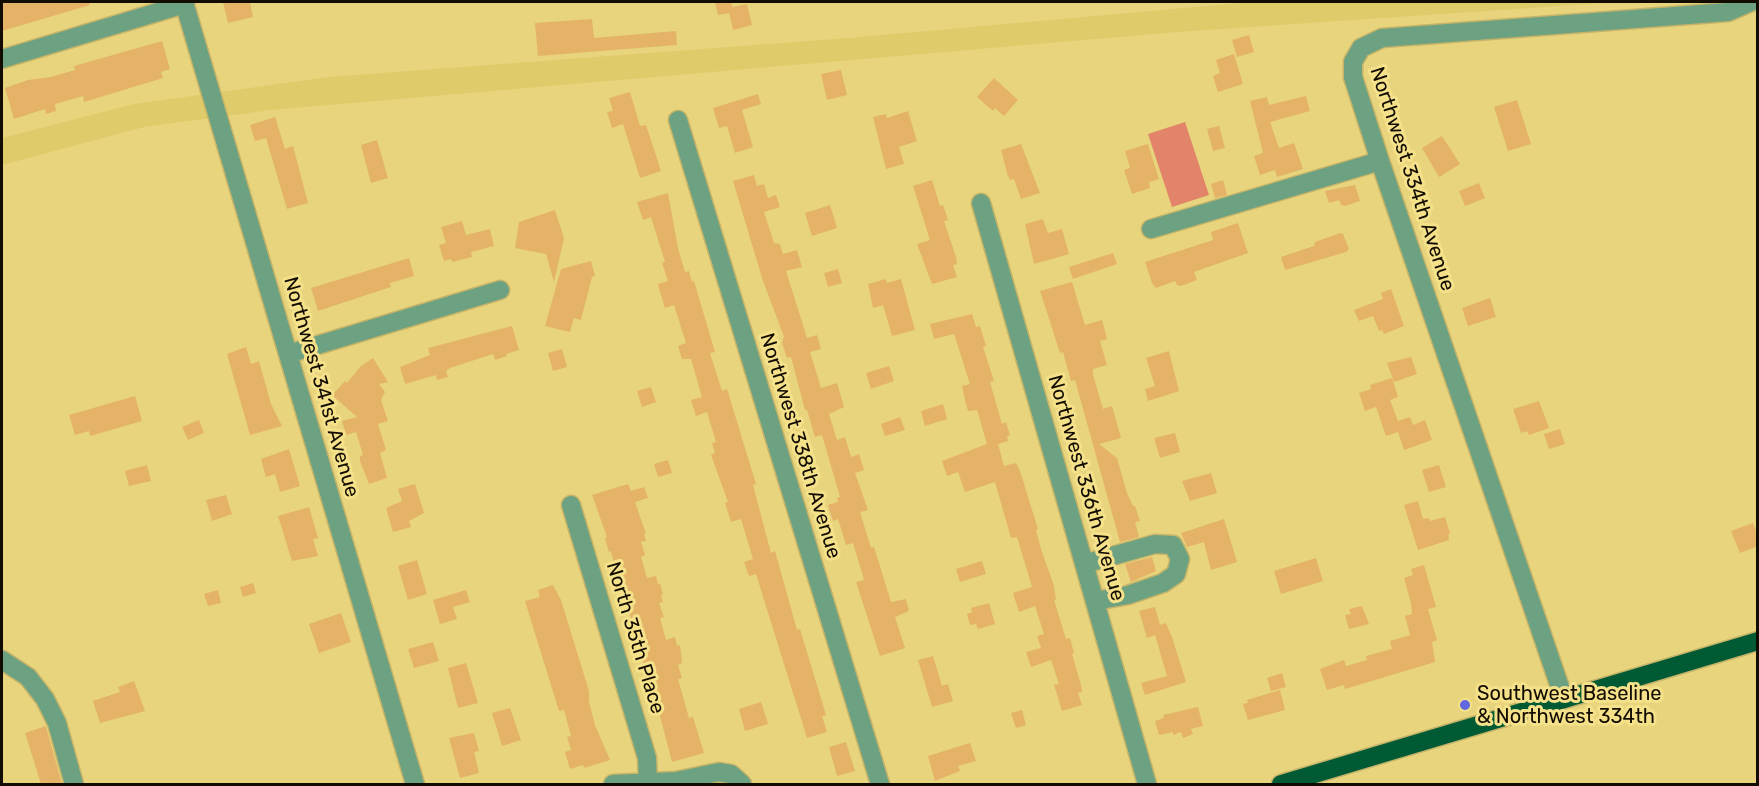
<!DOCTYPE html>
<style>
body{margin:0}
#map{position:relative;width:1759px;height:786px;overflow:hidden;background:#e7d47d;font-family:Rubik,sans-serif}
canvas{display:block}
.frame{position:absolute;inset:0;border:3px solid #120c00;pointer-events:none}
</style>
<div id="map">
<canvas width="1759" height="786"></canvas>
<div class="frame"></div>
</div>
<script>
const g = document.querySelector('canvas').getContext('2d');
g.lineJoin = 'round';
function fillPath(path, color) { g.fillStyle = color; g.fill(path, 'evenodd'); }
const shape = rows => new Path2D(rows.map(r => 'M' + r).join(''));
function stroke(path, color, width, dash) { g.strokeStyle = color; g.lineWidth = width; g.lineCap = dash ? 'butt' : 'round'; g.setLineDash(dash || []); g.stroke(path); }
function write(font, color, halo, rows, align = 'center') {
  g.font = font + ' Rubik,sans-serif'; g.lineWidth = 6; g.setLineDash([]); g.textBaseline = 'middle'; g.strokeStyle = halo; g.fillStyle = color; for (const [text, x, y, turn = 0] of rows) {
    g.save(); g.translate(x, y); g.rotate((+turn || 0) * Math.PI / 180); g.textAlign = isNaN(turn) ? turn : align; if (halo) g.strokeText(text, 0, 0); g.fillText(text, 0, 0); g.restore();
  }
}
const built = shape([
 [1251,2,1618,2,1177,32,271,110,144,127,2,165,2,138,134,104,329,77,849,38]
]);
const green = shape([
 [1185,122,1209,195,1172,207,1148,134]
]);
const building = shape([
 [2,2,89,2,90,5,2,31],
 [223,2,250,2,253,17,228,23],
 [715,2,731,2,732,7,747,4,752,25,733,30,729,13,718,15],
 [592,19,594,38,676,31,677,45,538,56,535,23],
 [1249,35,1254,52,1237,57,1232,40],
 [162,41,170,69,161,72,163,78,84,102,83,96,55,104,56,111,46,114,45,109,14,119,5,88,28,80,51,77,75,70,74,66],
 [1234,54,1243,84,1218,92,1213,76,1220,73,1216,60],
 [841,70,847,95,827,100,821,74],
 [994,78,1018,100,1004,116,995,108,993,111,977,97],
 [630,92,640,126,646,125,661,171,640,178,623,124,612,128,607,112,613,111,609,98],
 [758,94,761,104,742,110,753,147,735,153,727,126,719,128,713,108],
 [1306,96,1310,111,1270,122,1279,148,1294,143,1303,169,1277,177,1275,170,1260,175,1254,156,1263,153,1250,101,1267,97,1269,105],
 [1517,100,1531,144,1508,151,1494,107],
 [908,111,917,141,899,147,904,164,886,169,873,117,886,114,887,118],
 [275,117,285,149,293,146,308,203,287,209,266,138,255,141,250,125],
 [1219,126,1225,148,1213,151,1207,129],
 [1442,136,1460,164,1439,177,1422,148],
 [377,140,388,178,371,183,361,145],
 [1021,144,1040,193,1021,199,1014,179,1010,180,1007,173,1001,150],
 [1148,144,1159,179,1149,182,1150,188,1132,194,1124,170,1130,168,1125,151],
 [754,175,757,186,764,184,768,198,776,195,780,207,764,212,774,243,780,244,783,254,797,250,802,267,786,271,807,338,817,335,821,349,810,352,821,388,837,383,844,407,829,414,837,440,845,437,851,457,859,454,864,470,855,473,868,510,860,512,871,548,874,547,891,602,906,599,909,611,895,617,905,648,880,656,856,582,864,580,853,543,846,545,838,519,833,521,828,505,838,502,837,498,840,497,822,435,815,437,807,410,805,410,791,357,787,358,782,343,784,337,762,278,733,181],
 [932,180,940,206,943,205,948,220,944,221,956,257,957,264,953,265,957,277,932,284,917,244,930,240,913,186],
 [1223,180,1227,195,1215,198,1211,184],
 [1479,183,1485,198,1465,206,1459,191],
 [1355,185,1360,201,1345,206,1341,205,1339,200,1329,203,1325,191],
 [668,193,678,248,685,272,689,271,692,282,694,281,715,352,710,353,722,391,727,389,756,484,753,485,771,553,775,551,797,630,800,629,826,715,822,716,827,732,807,738,756,574,749,576,744,562,753,559,741,519,731,522,725,503,728,502,711,455,715,453,712,443,716,442,707,412,696,416,691,400,702,397,691,359,682,359,678,346,686,343,674,305,665,308,660,292,658,284,668,281,662,263,665,262,651,217,643,220,637,202],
 [830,205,837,228,812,236,805,213],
 [555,210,564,238,554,282,546,254,515,248,519,222],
 [1043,219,1048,233,1062,229,1069,254,1034,264,1025,224],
 [462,221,466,235,490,229,494,246,471,252,472,257,452,262,451,259,444,261,439,245,446,243,441,227],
 [1238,223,1248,253,1194,272,1197,280,1181,286,1177,285,1175,281,1156,288,1152,283,1145,262,1213,240,1211,232],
 [1340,233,1343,234,1349,249,1346,252,1285,270,1281,257,1314,246,1315,242],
 [1113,253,1117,264,1073,279,1069,267],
 [409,258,414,276,390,283,391,287,318,311,311,288],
 [591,261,595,276,592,277,581,320,574,318,570,332,545,326,561,269],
 [838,269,842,283,828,287,824,273],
 [886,279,887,283,901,279,915,330,892,336,883,305,873,308,868,284],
 [1072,282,1085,325,1102,320,1107,339,1100,341,1107,365,1093,369,1093,375,1103,409,1112,406,1121,438,1099,444,1117,458,1127,493,1133,506,1135,506,1140,521,1135,522,1139,537,1120,542,1075,380,1071,381,1063,352,1060,353,1040,291],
 [1391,289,1404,326,1384,334,1382,330,1379,331,1373,316,1359,321,1354,310,1383,299,1381,293],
 [1490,298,1496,317,1468,326,1462,308],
 [972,314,976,327,980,326,986,346,983,347,994,381,990,382,1002,424,1006,422,1010,435,1007,436,1008,441,998,444,1004,466,1016,463,1020,471,1038,529,1036,530,1041,549,1054,586,1056,600,1054,600,1066,639,1070,638,1074,653,1072,654,1081,685,1082,692,1078,693,1082,705,1062,711,1054,685,1059,684,1051,660,1031,667,1026,652,1041,648,1037,636,1044,634,1035,606,1019,612,1013,593,1032,587,1017,537,1011,538,995,482,965,492,958,472,947,476,942,461,987,444,977,410,968,411,965,400,962,386,970,384,954,334,934,339,930,324],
 [512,326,519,350,506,354,507,356,495,360,493,354,450,368,446,371,448,377,437,380,436,375,405,384,400,367,430,355,428,348],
 [246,347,251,364,259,361,271,404,282,426,250,435,227,354],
 [562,349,567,367,553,371,548,353],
 [1169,351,1179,391,1148,401,1145,389,1155,386,1146,358],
 [1411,357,1417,374,1394,382,1387,363],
 [373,358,388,382,379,384,385,392,381,400,388,421,378,424,386,450,380,453,387,478,369,484,360,461,360,456,363,455,356,432,346,435,342,421,357,417,332,395,345,381,347,383,360,367],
 [889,366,894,381,871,389,866,373],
 [1392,378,1398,397,1390,400,1398,421,1410,417,1413,425,1425,420,1432,440,1404,450,1398,432,1386,436,1376,407,1365,411,1359,393,1371,389,1370,385],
 [651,387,656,402,642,407,637,391],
 [135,396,142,421,90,436,89,431,75,435,69,415],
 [1539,401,1549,428,1529,435,1527,431,1521,433,1513,409],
 [943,404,947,419,925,426,921,411],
 [900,417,905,430,885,436,881,424],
 [199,420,204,433,188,440,182,427],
 [1560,429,1565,444,1549,449,1544,434],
 [1175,433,1180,452,1160,458,1154,438],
 [289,449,300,486,280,492,275,474,266,477,261,459],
 [668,460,672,473,658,477,654,464],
 [147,465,151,481,129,486,125,471],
 [1439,465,1446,487,1429,492,1422,470],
 [1211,473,1217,493,1190,501,1182,481],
 [415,484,424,513,409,521,411,527,393,532,386,508,402,501,398,489],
 [628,484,631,491,644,487,648,498,635,502,646,534,644,534,646,541,641,542,645,555,641,557,647,578,656,576,658,584,660,584,663,594,661,595,663,602,659,603,664,617,660,618,666,640,675,637,677,646,680,645,682,663,678,665,682,678,678,679,689,718,693,717,704,753,672,762,653,689,646,674,635,628,629,612,627,613,611,551,609,552,605,538,607,537,592,495],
 [226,495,232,514,212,521,206,500],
 [1418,501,1423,519,1429,518,1430,521,1445,517,1450,533,1448,535,1449,540,1418,550,1404,505],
 [309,507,318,538,313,539,318,556,292,561,278,516],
 [1224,519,1237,562,1211,570,1204,542,1187,547,1181,533],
 [1753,523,1758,535,1758,546,1740,553,1731,531],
 [1152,557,1156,571,1131,582,1125,564],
 [1316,558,1323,581,1281,594,1274,571],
 [417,560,427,594,408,600,398,566],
 [982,561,986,574,960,582,956,569],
 [1424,565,1436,607,1428,609,1437,640,1432,642,1435,662,1345,689,1344,685,1327,690,1320,669,1344,660,1346,666,1367,660,1366,656,1392,649,1390,641,1410,635,1405,616,1412,614,1411,603,1404,578,1413,575,1411,569],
 [253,583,256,593,243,597,240,587],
 [553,585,561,600,589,691,589,702,595,725,610,760,584,768,583,765,570,769,565,752,571,750,567,737,571,736,564,710,559,711,525,601,540,597,538,590],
 [218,590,221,603,208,606,204,594],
 [466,590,470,602,453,607,457,619,440,624,433,600],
 [989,603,995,624,978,629,976,624,970,625,967,614,972,612,971,608],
 [1362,606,1369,624,1349,629,1345,615,1351,614,1349,609],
 [1155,607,1160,625,1166,623,1173,640,1186,682,1145,695,1141,683,1167,676,1155,635,1147,638,1139,611],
 [341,613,351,642,319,653,309,624],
 [433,642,439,661,414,668,408,649],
 [933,656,942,686,948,684,953,701,932,707,918,660],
 [466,663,478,703,458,708,448,668],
 [1282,673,1286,687,1271,691,1267,678],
 [134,681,145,711,100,723,93,701,120,692,118,687],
 [1280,690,1285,710,1248,720,1243,704,1248,703,1247,700],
 [761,702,768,724,745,731,739,709],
 [1198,707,1203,726,1191,729,1193,734,1183,738,1181,732,1173,735,1173,732,1159,735,1155,721,1164,718,1163,715],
 [510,708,521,740,502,746,492,713],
 [1022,710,1026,725,1016,728,1011,713],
 [46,726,46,727,62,784,41,784,25,733],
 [474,733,479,751,474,752,479,773,460,778,449,738],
 [846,742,855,771,837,776,829,747],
 [970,743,976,761,958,766,960,771,935,781,928,756]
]);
const minor = shape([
 [184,2,415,784],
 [2,59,185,4],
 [678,120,880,784],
 [981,203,1147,784],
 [1151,229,1380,161],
 [288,354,500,290],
 [571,505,647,758,648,784],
 [1084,564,1155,544,1173,545,1180,559,1176,574,1163,583,1128,595,1095,601],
 [2,660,28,677,45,699,57,723,74,784],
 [1564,699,1380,161,1353,77,1353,62,1361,48,1382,38,1728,12,1751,2],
 [613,784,676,781,719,772,731,774,742,784]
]);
const highway = shape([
 [1281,784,1758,641]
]);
const markers = [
 [1465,705,6,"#6267e0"]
];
const streetNames = [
 ["Northwest 334th Avenue",1412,179,72],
 ["Northwest 341st Avenue",321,387,74],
 ["Northwest 338th Avenue",800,446,73],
 ["Northwest 336th Avenue",1086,488,74],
 ["North 35th Place",635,638,73]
];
const poiNames = [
 ["Southwest Baseline",1477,694],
 ["& Northwest 334th",1477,717]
];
fillPath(built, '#e0cb6a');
fillPath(green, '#e28469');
fillPath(building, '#e4b367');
stroke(minor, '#c5b469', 21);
stroke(highway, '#c5b469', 21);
stroke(minor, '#6ca181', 18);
stroke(highway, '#005b35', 18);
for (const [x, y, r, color] of markers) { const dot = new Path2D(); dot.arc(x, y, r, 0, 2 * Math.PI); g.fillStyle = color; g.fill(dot); stroke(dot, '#f4e189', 2); }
write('20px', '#120c00', '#f4e189', streetNames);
write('20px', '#120c00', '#f4e189', poiNames, 'left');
</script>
